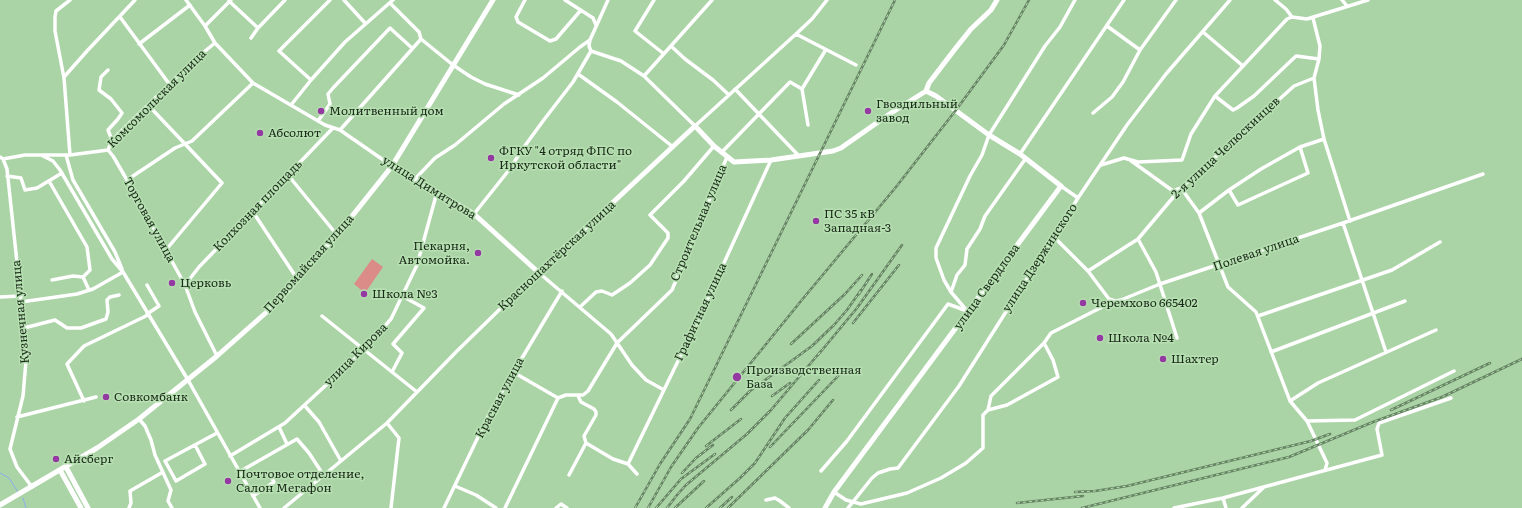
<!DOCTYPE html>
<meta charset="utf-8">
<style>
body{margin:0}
canvas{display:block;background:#aad3a6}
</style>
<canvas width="1522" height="508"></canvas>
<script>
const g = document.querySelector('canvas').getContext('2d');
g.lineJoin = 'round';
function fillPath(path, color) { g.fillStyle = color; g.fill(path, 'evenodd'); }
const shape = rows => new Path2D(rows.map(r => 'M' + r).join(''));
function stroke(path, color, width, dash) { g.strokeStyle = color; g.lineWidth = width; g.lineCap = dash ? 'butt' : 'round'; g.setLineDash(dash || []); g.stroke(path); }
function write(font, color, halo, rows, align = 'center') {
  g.font = font + ' Literata,serif'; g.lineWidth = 3; g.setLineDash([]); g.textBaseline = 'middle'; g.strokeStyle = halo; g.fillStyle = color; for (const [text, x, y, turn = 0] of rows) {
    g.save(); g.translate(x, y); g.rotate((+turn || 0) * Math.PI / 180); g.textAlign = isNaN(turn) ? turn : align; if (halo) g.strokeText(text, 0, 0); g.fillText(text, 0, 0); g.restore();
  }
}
const green = shape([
 [372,259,383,267,365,293,354,284]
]);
const stream = shape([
 [0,473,9,478,18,492],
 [23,498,26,508]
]);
const street = shape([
 [70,0,56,11,55,17,55,31,64,78,70,155],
 [186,0,205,26,215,43,253,83,325,125,340,130,392,166],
 [344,0,365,23],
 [525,0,516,17,518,22,550,41,556,39,581,10],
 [565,0,593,18,596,25],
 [654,0,635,31,664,54],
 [1275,0,1286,9,1292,17],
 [1342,0,1347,6],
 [229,1,258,28,285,0],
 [390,3,419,32,421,39,453,65,471,77,485,84,519,95],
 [120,17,170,85],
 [1313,18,1320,46,1319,59,1314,78,1318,110,1324,139,1350,221],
 [205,26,231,0],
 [1107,26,1140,50],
 [1203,32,1243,66],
 [796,34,856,65],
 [251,38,258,28],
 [590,40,589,46,591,51],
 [139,44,190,5],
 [671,46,685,59,713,80,729,95],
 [591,51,621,61,644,76,695,126,796,34,812,19,827,0],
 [108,70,101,77,99,90,111,99,122,113,118,119,108,130,112,140],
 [578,74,617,102,673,147],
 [644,76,712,0],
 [64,77,87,51,135,0],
 [311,80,279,51,330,0],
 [735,89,798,155],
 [1215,96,1233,110,1237,108,1254,96,1296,56,1319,59],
 [291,105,311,80,345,42,393,0],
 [149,106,222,183,165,251],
 [1093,113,1112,97,1123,82,1140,50,1176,0],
 [318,121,330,104,328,94,333,88,390,28,412,48],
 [808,125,802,89,825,51],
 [340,130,421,39],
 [108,150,113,156,127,180,185,285,195,312,217,356],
 [722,152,790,82,802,89],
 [1020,154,1124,0],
 [41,155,53,161,60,170,112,259,123,272,188,380,260,508],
 [66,155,73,180,115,252,122,269],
 [0,157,3,159,7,169,24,328,26,361,23,396,10,449,17,467,32,487],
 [3,159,25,155,70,155,108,150,112,140,195,59,215,43],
 [1130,160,1173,191,1181,188,1199,213,1228,287,1256,312,1290,401,1307,421,1327,463,1325,470],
 [1101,165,1124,158,1138,162,1182,160,1191,134,1215,96,1287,19,1292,17,1307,19,1368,0],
 [288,175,337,235],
 [7,176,21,178,25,190,37,188,62,173],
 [415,179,435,158,455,145,504,104,543,78,580,47,590,40,608,0],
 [127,180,175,148,192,141,253,83],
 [49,181,87,247,90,270,83,277,89,290],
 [1061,186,1078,198],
 [1229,190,1238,205,1308,173,1300,147],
 [253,212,298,280],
 [1199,213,1229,190,1261,169,1300,147,1324,139],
 [474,214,509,170,524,147,543,121,573,82,591,51],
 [1343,223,1386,352],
 [1054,237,1088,271,1109,299,1115,301,1121,300,1160,284,1343,223,1483,174],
 [1138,239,1156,272,1177,338],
 [1088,271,1138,239,1181,188,1294,86,1314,78],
 [52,280,73,276,83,277],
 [185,285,199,267,333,128],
 [951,292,957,275,965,265,967,249,980,229,985,216,1026,158],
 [0,297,21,296],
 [21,302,77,294,93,289,123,272],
 [580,307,596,292,602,291,612,295,630,283,650,265,668,238,668,233,650,215,684,181,714,146],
 [968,312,951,292,944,280,936,258,936,248,970,176,982,155,989,135,1045,46,1060,27,1075,0],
 [147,314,159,306,147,285],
 [322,316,417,392],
 [1258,316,1392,270,1440,242],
 [24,328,55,320,67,328,81,328,106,319,108,312,107,300,110,297,119,295],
 [1271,352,1405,301],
 [392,372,402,353,393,344,424,308,402,296],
 [513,372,558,398],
 [84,401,67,364,84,346,148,315],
 [1290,401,1318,383,1436,330],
 [305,406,319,422,341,461],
 [988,410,1007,405,1058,377,1053,360,1044,343],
 [17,417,96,397],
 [139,419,145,426,151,440,155,455,171,490,168,501,172,508],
 [1307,421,1355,420,1454,371],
 [387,423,399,438,391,508],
 [279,427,287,444],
 [586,443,613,459,628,464,637,474],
 [195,445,205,464,176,481,165,461,217,433],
 [230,456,285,423,364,350,391,319,417,265,437,192],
 [628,464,697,322,771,160],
 [821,471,847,441,948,304,967,311],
 [239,472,297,439,309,453,324,476],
 [569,475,586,443,584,436,596,415,596,412,594,409,581,402,578,396],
 [455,486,476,495,496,508],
 [834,492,846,500,861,504,907,493,941,478,966,463,983,448,983,415,988,410,991,396,1044,343,1051,333,1114,301],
 [253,496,274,482,270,475],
 [1223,498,1226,508],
 [766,500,775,498,780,501,789,508],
 [129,508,131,503,130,491,163,472],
 [284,508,387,423,457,351,538,272,611,334,632,365,646,380,664,390],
 [444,508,491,410,562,291],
 [505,508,558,398,566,395,583,395,588,391,617,343,672,290,727,157],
 [556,508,561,504,567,508],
 [848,508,872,478,878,473,890,469,898,468,959,386,1078,198,1127,125,1166,74,1230,0],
 [1174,508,1223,498,1382,455,1377,429,1379,423,1451,398],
 [1242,508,1263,488]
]);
const secondary = shape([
 [392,166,474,214,538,272,695,126,714,146,734,162,771,160,833,151,841,148,888,115,926,91,929,83,955,49,971,29,991,10,997,0],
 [66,467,88,508],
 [60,470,81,508],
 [0,505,97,448,139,419,217,356,278,302,337,235,392,166,493,0],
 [825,508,834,492,1061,186,1020,154,989,135,936,96,926,91]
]);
const rail = shape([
 [859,294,872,274],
 [853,323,899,265],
 [791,344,845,294,862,275],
 [818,355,857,308,902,245],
 [772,396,790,383],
 [731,410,750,391,812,346,834,325,847,310,861,290],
 [1391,410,1490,363],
 [706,446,741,419],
 [770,447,841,373],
 [682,473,696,458,713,445],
 [1075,492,1095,491,1127,486,1311,441,1330,434],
 [1017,503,1083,496],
 [635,508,660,464,690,419,895,0],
 [648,508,671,467,698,428,801,301,896,187,956,110,1004,45,1029,0],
 [656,508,681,479,715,454],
 [667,508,677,495,686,485,747,434,771,410,821,351],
 [675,508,704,481],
 [706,508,740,478,755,463,785,418,819,380],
 [720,508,732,497],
 [728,508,808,430,833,400],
 [1082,508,1289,457,1373,422,1442,397,1522,359]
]);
const markers = [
 [321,111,4,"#9438a2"],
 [868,111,4,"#9438a2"],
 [260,133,4,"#9438a2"],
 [491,158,4,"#9438a2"],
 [816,221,4,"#9438a2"],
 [478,253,4,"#9438a2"],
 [172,283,4,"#9438a2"],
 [364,294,4,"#9438a2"],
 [1083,303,4,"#9438a2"],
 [1100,338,4,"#9438a2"],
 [1163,359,4,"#9438a2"],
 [737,377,5,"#9438a2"],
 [106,397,4,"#9438a2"],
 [56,459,4,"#9438a2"],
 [228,481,4,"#9438a2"]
];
const streetNames = [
 ["Комсомольская улица",157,99,-45],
 ["2-я улица Челюскинцев",1226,148,-43],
 ["улица Димитрова",429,188,32],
 ["Колхозная площадь",258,206,-46],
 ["Торговая улица",149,220,61],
 ["Строительная улица",699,223,-67],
 ["Полевая улица",1256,253,-19],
 ["Красношахтёрская улица",557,256,-43],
 ["улица Дзержинского",1040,258,-57],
 ["Первомайская улица",309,264,-48],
 ["улица Свердлова",987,287,-54],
 ["Кузнечная улица",21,312,-95],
 ["Графитная улица",701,312,-65],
 ["улица Кирова",356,355,-45],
 ["Красная улица",500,398,-62]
];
const poiNames = [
 ["Гвоздильный",876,104],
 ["завод",876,118],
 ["Молитвенный дом",329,111],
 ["Абсолют",268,133],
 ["ФГКУ \"4 отряд ФПС по",499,151],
 ["Иркутской области\"",499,165],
 ["ПС 35 кВ",824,214],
 ["Западная-3",824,228],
 ["Пекарня,",470,246,"right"],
 ["Автомойка.",470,260,"right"],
 ["Церковь",180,283],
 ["Школа №3",372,294],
 ["Черемхово 665402",1091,303],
 ["Школа №4",1108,338],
 ["Шахтер",1171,359],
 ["Производственная",746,370],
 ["База",746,384],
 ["Совкомбанк",114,397],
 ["Айсберг",64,459],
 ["Почтовое отделение,",236,474],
 ["Салон Мегафон",236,488]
];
fillPath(green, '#db8b88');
stroke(stream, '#89aef1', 1);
stroke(street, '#fff', 3.5);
stroke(secondary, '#fff', 5);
stroke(rail, '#668363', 2.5);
stroke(rail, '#b7e0b2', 1, [3]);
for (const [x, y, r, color] of markers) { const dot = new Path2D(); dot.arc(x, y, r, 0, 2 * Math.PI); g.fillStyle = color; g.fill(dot); stroke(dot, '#b7e0b2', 1.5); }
write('12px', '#1a2a18', '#b7e0b2', streetNames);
write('12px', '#1a2a18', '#b7e0b2', poiNames, 'left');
</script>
